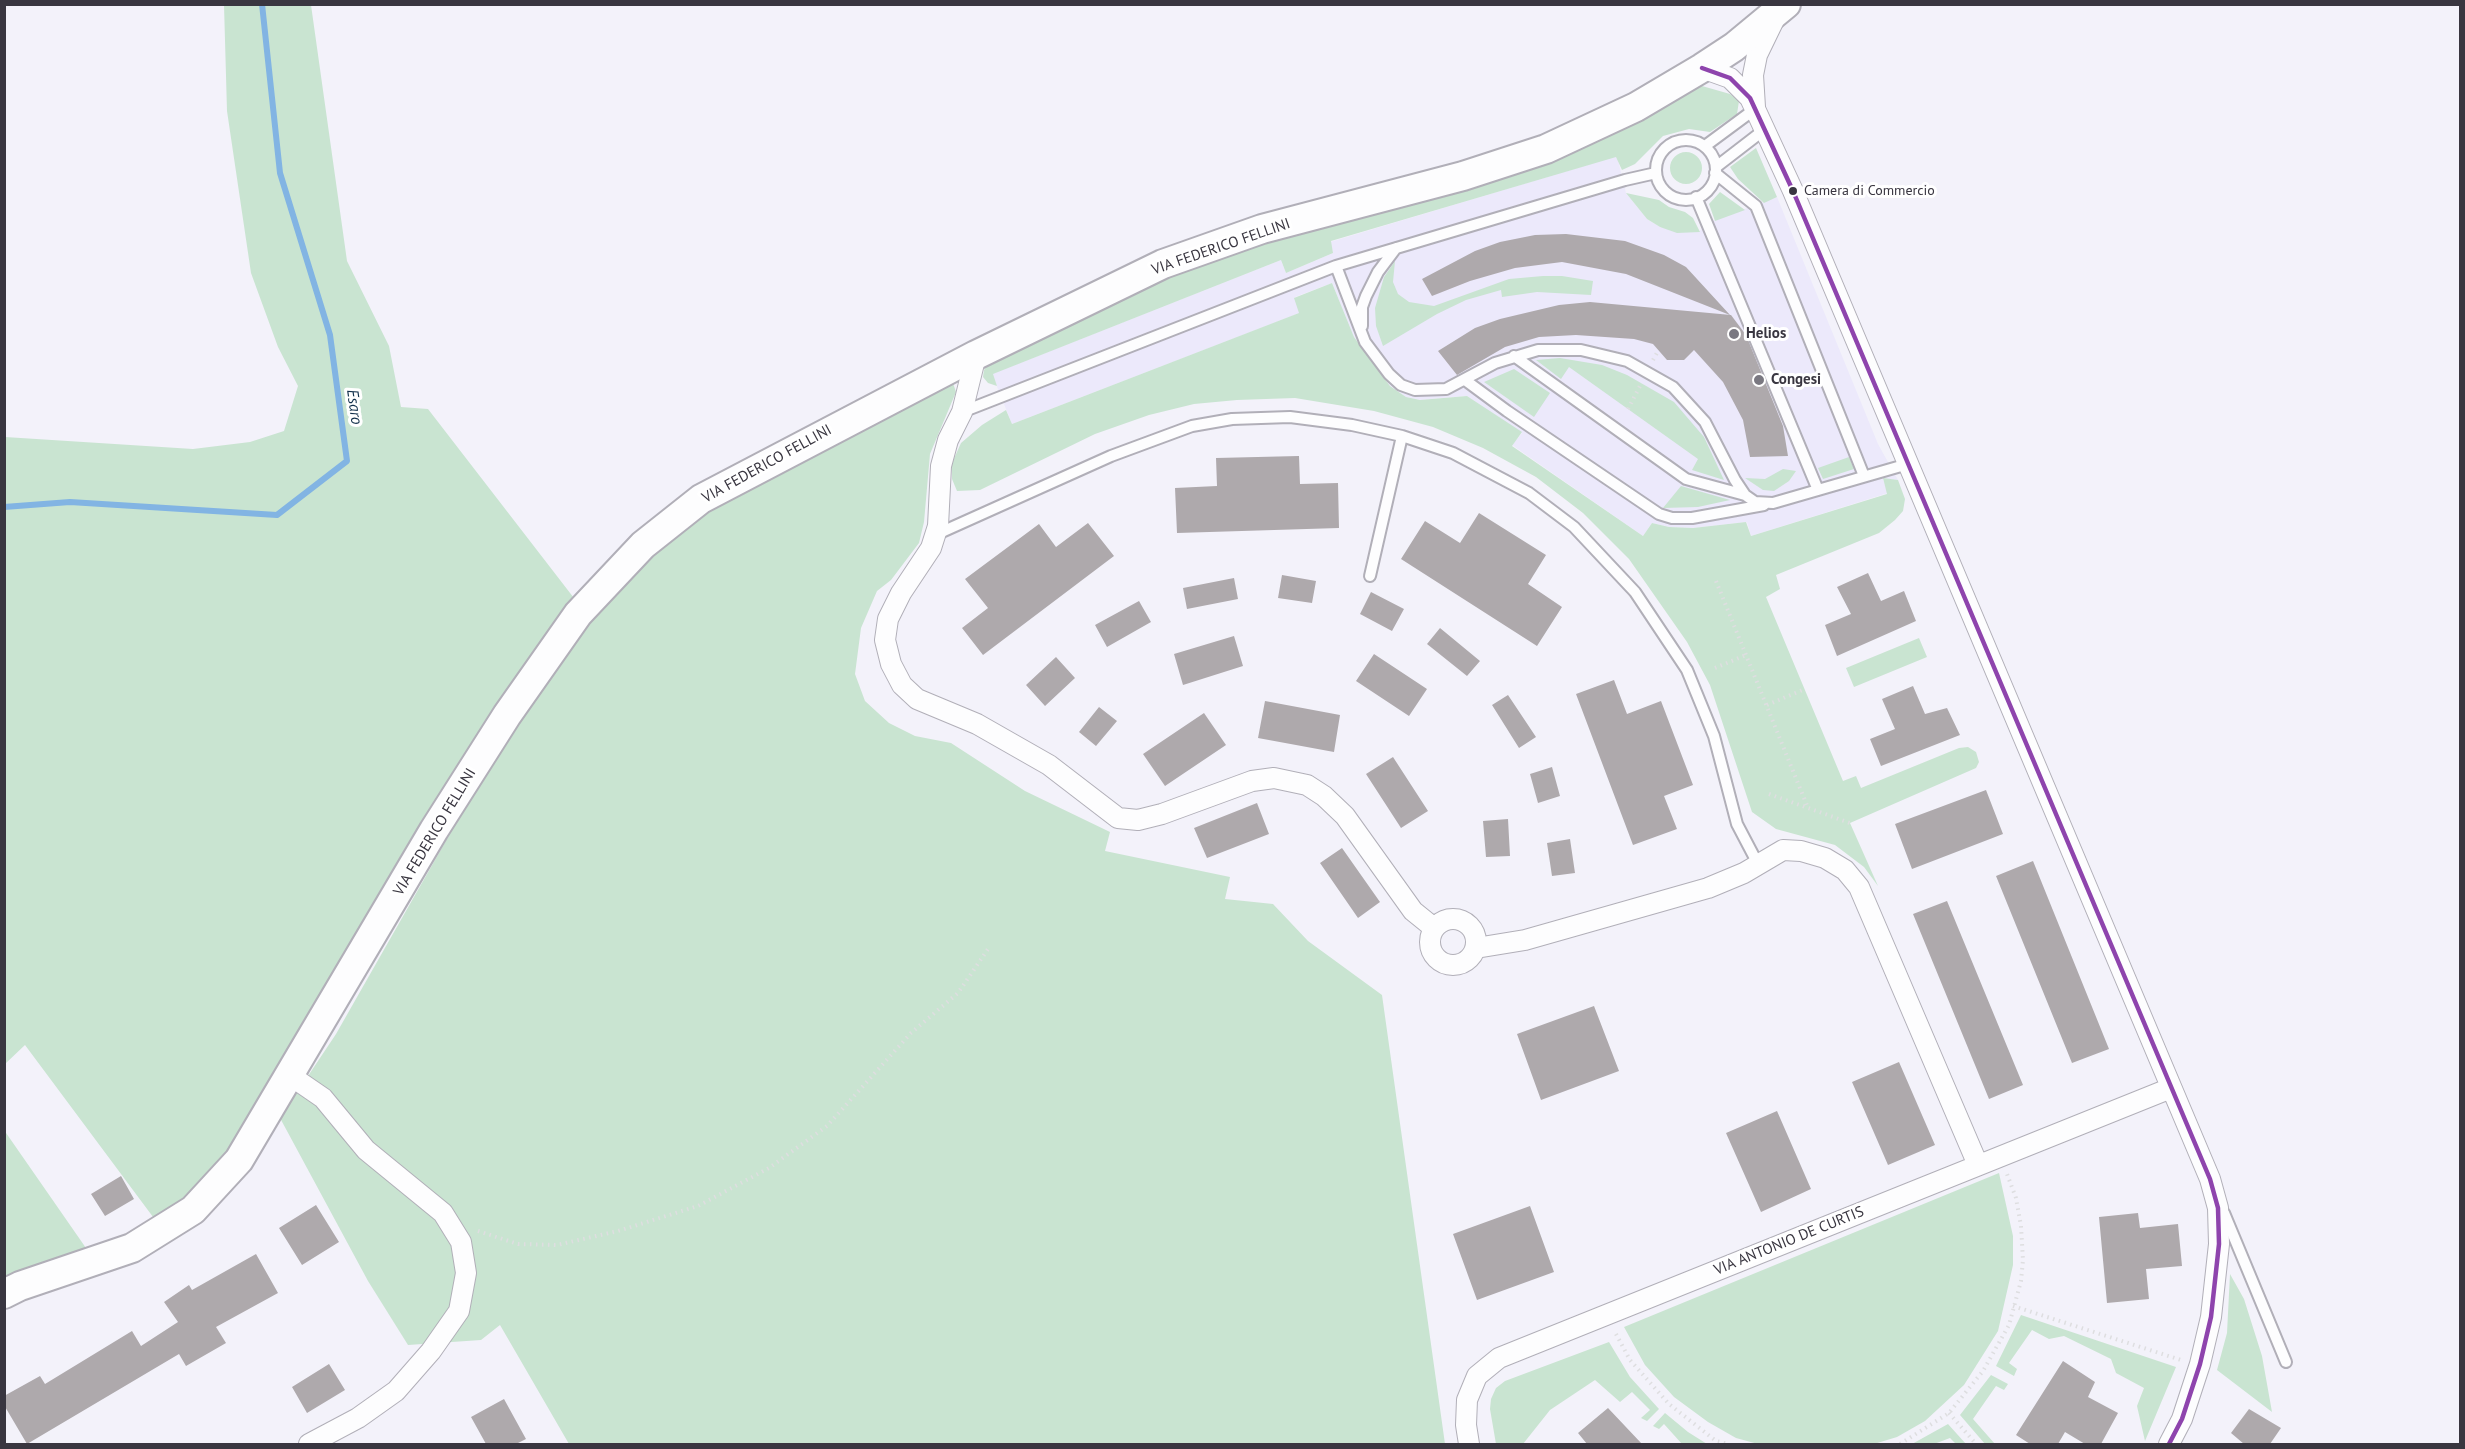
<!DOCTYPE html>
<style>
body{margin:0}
#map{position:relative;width:2465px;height:1449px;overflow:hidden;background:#f3f2fa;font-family:"PT Sans",sans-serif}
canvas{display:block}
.frame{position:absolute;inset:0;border:6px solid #393640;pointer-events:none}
</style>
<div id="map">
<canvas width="2465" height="1449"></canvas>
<div class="frame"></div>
</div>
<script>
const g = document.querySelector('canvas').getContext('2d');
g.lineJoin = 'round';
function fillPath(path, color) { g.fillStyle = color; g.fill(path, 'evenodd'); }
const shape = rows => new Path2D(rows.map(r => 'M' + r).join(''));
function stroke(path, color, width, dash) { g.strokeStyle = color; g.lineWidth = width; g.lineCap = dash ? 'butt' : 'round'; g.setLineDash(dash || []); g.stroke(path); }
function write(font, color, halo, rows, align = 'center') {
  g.font = font + ' "PT Sans",sans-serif'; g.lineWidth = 6; g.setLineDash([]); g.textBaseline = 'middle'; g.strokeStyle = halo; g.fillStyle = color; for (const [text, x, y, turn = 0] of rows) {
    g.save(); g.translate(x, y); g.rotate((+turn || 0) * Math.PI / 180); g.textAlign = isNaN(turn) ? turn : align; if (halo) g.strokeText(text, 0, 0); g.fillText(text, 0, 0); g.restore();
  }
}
const built = shape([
 [1617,156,1626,193,1647,219,1660,227,1699,232,1707,223,1777,197,1878,444,1898,480,1883,479,1888,493,1751,536,1747,522,1693,528,1669,527,1652,523,1643,536,1512,445,1522,433,1467,396,1420,400,1406,397,1390,386,1354,337,1332,283,1295,297,1300,313,1012,424,992,374,1281,260,1286,273,1333,253,1330,242]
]);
const green = shape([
 [224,5,311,5,347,261,389,346,401,407,428,409,577,602,227,1159,182,1205,156,1221,25,1045,5,1064,5,437,193,449,250,442,284,431,298,386,278,347,251,273,227,111],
 [1702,86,1730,94,1739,101,1737,114,1710,132,1689,129,1663,136,1635,164,1622,170,1616,157,1331,241,1333,253,1286,273,1281,260,993,374,997,386,988,383,983,377,984,370,990,362,1207,260,1669,101],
 [1756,148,1777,197,1764,203,1738,179,1730,167],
 '1670 168a16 16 0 1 1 32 0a16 16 0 1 1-32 0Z',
 [1720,192,1745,210,1715,221,1709,204],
 [1626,193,1659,200,1669,207,1685,212,1693,218,1700,232,1677,233,1660,227,1647,219],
 [1395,261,1393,282,1398,294,1409,302,1434,306,1509,279,1543,276,1562,276,1593,281,1591,295,1537,292,1502,297,1501,290,1466,300,1437,314,1383,346,1376,326,1375,308,1384,277],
 [1332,283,1354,337,1390,386,1406,397,1420,400,1467,396,1522,432,1512,446,1643,536,1652,523,1669,527,1693,528,1746,522,1751,536,1887,494,1883,478,1898,480,1905,499,1903,511,1895,520,1879,533,1776,575,1780,589,1766,597,1843,781,1856,776,1861,788,1959,748,1968,747,1976,752,1979,762,1976,768,1850,823,1878,886,1864,867,1835,845,1776,829,1752,812,1710,685,1687,642,1629,559,1583,513,1536,477,1483,448,1433,427,1374,411,1295,398,1237,400,1194,404,1149,415,1095,434,980,490,957,491,952,479,952,463,961,443,982,425,1006,410,1012,424,1299,313,1294,298],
 [1560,358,1602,365,1627,375,1674,402,1704,437,1724,480,1692,470,1698,459,1569,367,1561,379,1536,360],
 [1514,369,1550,393,1534,417,1484,382],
 [953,383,956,392,930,454,924,522,919,543,891,580,877,591,861,628,855,674,865,701,889,723,915,736,951,743,1025,791,1110,832,1105,851,1230,877,1225,899,1273,904,1308,941,1382,995,1445,1444,569,1444,500,1325,481,1340,408,1345,368,1281,280,1118,336,1034,497,751,590,615,655,548,707,509],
 [1849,457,1854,469,1823,479,1818,468],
 [1783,469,1796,471,1789,481,1774,491,1763,490,1745,478,1765,479],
 [1681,486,1730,500,1698,507,1663,508],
 [1919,638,1927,657,1854,687,1846,668],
 [4,1130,95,1261,4,1294],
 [1999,1173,2013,1236,2013,1265,1998,1331,1964,1385,1925,1421,1897,1437,1874,1444,1758,1444,1736,1438,1708,1422,1674,1397,1645,1365,1624,1327],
 [2230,1274,2244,1299,2262,1356,2272,1412,2217,1370,2227,1333],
 [2021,1315,2176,1367,2145,1441,2137,1406,2144,1388,2116,1373,2111,1359,2064,1336,2049,1339,2032,1330,2009,1363,2017,1369,2014,1376,1996,1366],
 [1609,1342,1630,1377,1659,1409,1647,1421,1641,1418,1650,1410,1632,1392,1620,1402,1595,1380,1550,1410,1523,1444,1496,1444,1490,1409,1491,1399,1496,1388,1505,1381],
 [1991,1375,2008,1384,2004,1390,1996,1386,1973,1419,1995,1444,1985,1444,1960,1415],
 [1665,1413,1688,1432,1707,1444,1682,1444,1664,1424,1659,1429,1653,1426],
 [1948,1424,1966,1444,1956,1444,1950,1438,1934,1444,1912,1444]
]);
const stream = shape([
 [4,507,70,502,277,515,347,461,330,335,280,173,262,4]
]);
const building = shape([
 [1566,234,1625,241,1664,255,1686,267,1730,315,1626,274,1562,262,1515,268,1470,281,1432,296,1422,279,1475,251,1500,242,1535,235],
 [1590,302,1731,315,1746,335,1783,426,1788,456,1750,457,1743,420,1723,382,1694,350,1684,360,1667,360,1653,344,1634,339,1576,335,1539,337,1505,347,1457,375,1438,351,1475,328,1500,319,1559,305],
 [1299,456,1300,484,1338,483,1339,528,1177,533,1175,488,1217,486,1216,458],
 [1479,513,1546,555,1528,584,1562,607,1537,646,1401,559,1425,521,1460,543],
 [1088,523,1114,556,983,655,962,628,988,608,965,579,1039,524,1056,547],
 [1868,573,1881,601,1904,591,1916,621,1837,656,1825,625,1851,614,1837,587],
 [1282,575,1316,581,1312,603,1278,598],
 [1234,578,1238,599,1187,609,1183,588],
 [1371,592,1404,609,1392,631,1360,614],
 [1139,601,1151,622,1107,647,1095,625],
 [1440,628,1480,661,1467,676,1427,644],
 [1234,636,1243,666,1183,685,1174,654],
 [1374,654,1427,689,1409,716,1356,681],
 [1056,657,1075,678,1045,706,1026,685],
 [1614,680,1627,714,1661,701,1693,785,1664,796,1677,829,1633,845,1576,694],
 [1913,686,1925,714,1947,708,1960,735,1881,766,1870,739,1895,729,1882,699],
 [1508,695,1536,737,1519,748,1492,705],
 [1265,701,1340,715,1334,752,1258,738],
 [1099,707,1117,721,1096,746,1079,732],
 [1204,713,1226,745,1165,786,1143,754],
 [1393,757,1428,811,1401,828,1366,774],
 [1552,767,1560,796,1538,803,1530,774],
 [1986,790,2003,834,1912,869,1895,824],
 [1257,803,1269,834,1207,858,1194,828],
 [1508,819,1510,856,1486,857,1483,821],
 [1570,839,1575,873,1552,876,1547,843],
 [1342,848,1380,902,1358,918,1320,863],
 [2033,861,2109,1049,2072,1063,1996,876],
 [1947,901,2023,1085,1989,1099,1913,914],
 [1594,1006,1619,1071,1541,1100,1517,1034],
 [1899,1062,1935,1145,1888,1165,1852,1082],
 [1777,1111,1811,1189,1761,1212,1726,1133],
 [121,1176,134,1199,105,1216,91,1194],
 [316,1205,339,1242,302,1265,279,1228],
 [1530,1206,1554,1272,1477,1300,1453,1234],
 [2138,1213,2140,1228,2178,1224,2182,1266,2146,1269,2149,1299,2107,1303,2099,1217],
 [256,1254,278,1293,216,1327,226,1343,186,1366,179,1354,27,1444,4,1405,4,1396,40,1376,45,1384,132,1331,141,1346,178,1322,164,1302,189,1285,192,1290],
 [2063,1361,2095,1382,2088,1397,2118,1413,2101,1444,2085,1444,2065,1432,2058,1444,2030,1444,2016,1435],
 [329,1364,345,1390,307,1413,292,1387],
 [504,1399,526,1439,516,1444,486,1444,471,1417],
 [1608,1408,1642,1444,1587,1444,1578,1433],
 [2249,1409,2281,1428,2270,1444,2244,1444,2231,1433]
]);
const path = shape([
 [1653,360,1658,351],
 [1628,409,1640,386],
 [1716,581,1808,808],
 [1715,668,1746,655],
 [1767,705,1805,689],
 [1769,794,1850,823],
 [478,1231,518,1244,557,1245,618,1231,698,1206,769,1168,827,1126,911,1033,958,993,988,949],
 [2013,1306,2181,1360],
 [1616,1334,1630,1360,1669,1404,1716,1441,1728,1444],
 [1949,1413,1976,1444],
 [1900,1444,1949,1413,1983,1371,2009,1325,2021,1281,2023,1260,2021,1226,2016,1198,2007,1174]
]);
const lane = shape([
 '1656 170a30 30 0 1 1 60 0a30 30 0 1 1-60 0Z',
 [1705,146,1755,109],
 [1716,167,1764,130],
 [1715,173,1756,206,1864,476],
 [1696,197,1818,490],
 [1336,266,1365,342,1389,374,1401,385,1415,390,1446,389,1495,363,1538,350,1581,350,1627,361,1673,387,1705,422,1735,480,1745,495,1755,502,1773,503,1908,464],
 [1362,326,1362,307,1366,296,1378,272,1396,248],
 [1514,356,1686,479,1745,495],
 [1465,380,1507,411,1659,514,1672,518,1692,518,1764,505],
 [962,412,1336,266,1625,180,1656,173],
 [935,535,1111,456,1192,426,1232,419,1290,417,1352,425,1402,436,1453,453,1529,493,1574,527,1635,592,1687,670,1714,736,1737,824,1758,864],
 [1370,576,1402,436],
 [2224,1213,2286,1362]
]);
const street = shape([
 [1702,68,1730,78,1750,98,1793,191,2210,1179,2218,1208,2219,1244,2211,1317,2200,1364,2182,1419,2169,1444],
 [1755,107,1753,75,1757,55,1774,20],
 [976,355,962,412,948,440,941,466,938,526,931,548,901,593,888,619,885,640,891,664,902,685,917,699,977,724,1049,765,1118,818,1138,820,1162,814,1252,781,1274,778,1307,785,1324,796,1345,816,1413,911,1434,928],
 '1430 942a23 23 0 1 1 46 0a23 23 0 1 1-46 0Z',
 [1476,948,1525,940,1708,888,1744,873,1783,850,1801,851,1825,858,1845,870,1859,887,1978,1165],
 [291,1076,323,1098,366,1150,443,1213,461,1242,466,1273,459,1311,431,1351,396,1391,358,1418,309,1444],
 [1469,1444,1466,1425,1467,1400,1477,1376,1499,1358,2171,1088]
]);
const secondary = shape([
 [4,1294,20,1286,132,1248,193,1210,239,1160,434,830,507,715,578,614,643,545,701,499,976,355,1163,264,1262,229,1463,176,1546,149,1636,107,1702,68,1734,47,1786,4]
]);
const bus1 = shape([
 [1702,68,1730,78,1750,98,1793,191,2210,1179,2218,1208,2219,1244,2211,1317,2200,1364,2182,1419,2169,1444]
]);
const markers = [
 [1793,191,5,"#393640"],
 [1734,334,6,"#7a7881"],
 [1759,380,6,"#7a7881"]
];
const busNames = [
 ["Camera di Commercio",1804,191]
];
const streetNames = [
 ["VIA FEDERICO FELLINI",1221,247,-19],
 ["VIA FEDERICO FELLINI",767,464,-29],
 ["VIA FEDERICO FELLINI",435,832,-59],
 ["VIA ANTONIO DE CURTIS",1789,1241,-22]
];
const poiNames = [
 ["Helios",1746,334],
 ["Congesi",1771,380]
];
const waterNames = [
 ["Esaro",354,407,82]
];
fillPath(built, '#ece9fb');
fillPath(green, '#c9e4d1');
stroke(stream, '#82b4e3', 6);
fillPath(building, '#aea9ac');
stroke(lane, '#b1afb8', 14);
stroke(street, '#b1afb8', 22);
stroke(secondary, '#b1afb8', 32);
stroke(path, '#dedee0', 4, [1.5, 4.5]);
stroke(lane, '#fdfdfe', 10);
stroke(street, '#fdfdfe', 20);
stroke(secondary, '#fdfdfe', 28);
stroke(bus1, '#8e44ad', 4.5);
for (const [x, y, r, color] of markers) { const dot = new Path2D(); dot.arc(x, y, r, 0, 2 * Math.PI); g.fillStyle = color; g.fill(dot); stroke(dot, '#fff', 2); }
write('14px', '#393640', '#fff', busNames, 'left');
write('15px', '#393640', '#fff', streetNames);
write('bold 15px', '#393640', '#fff', poiNames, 'left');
write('italic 16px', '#12304b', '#fff', waterNames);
</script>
